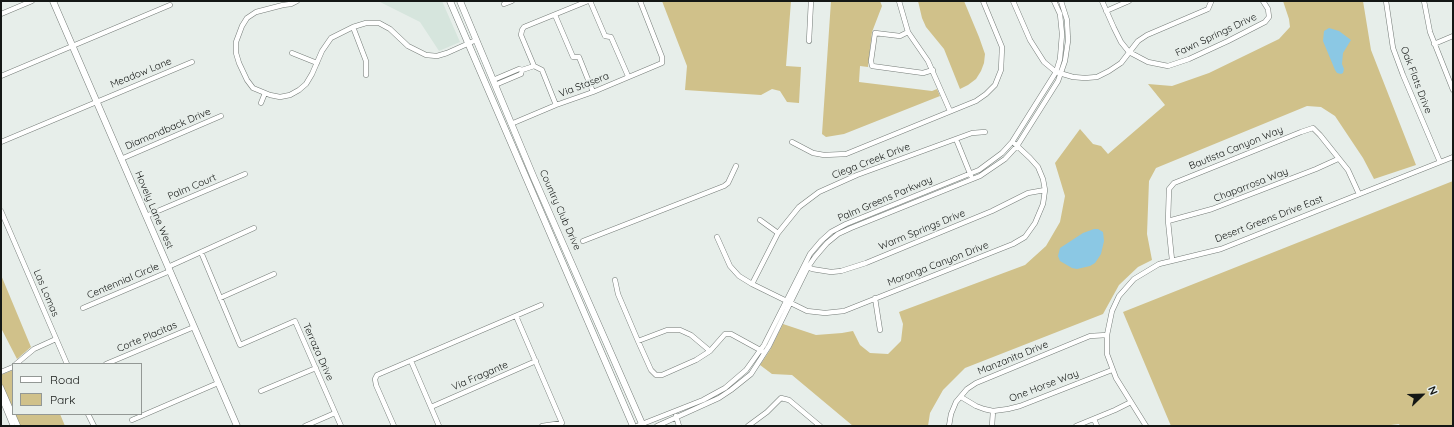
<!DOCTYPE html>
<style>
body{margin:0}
#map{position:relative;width:1454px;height:427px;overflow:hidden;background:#e7eeea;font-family:Quicksand,sans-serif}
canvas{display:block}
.frame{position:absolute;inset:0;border:2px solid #141715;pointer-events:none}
.legend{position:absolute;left:12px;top:363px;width:130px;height:52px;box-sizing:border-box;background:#e7eeea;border:1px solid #939895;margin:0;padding:5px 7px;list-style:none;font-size:12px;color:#141715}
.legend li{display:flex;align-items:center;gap:8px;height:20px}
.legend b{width:20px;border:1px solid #939895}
.north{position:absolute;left:1402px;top:375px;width:40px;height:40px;-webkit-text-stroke:3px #e7eeea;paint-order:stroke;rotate:67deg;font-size:11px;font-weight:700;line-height:16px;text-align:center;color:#141715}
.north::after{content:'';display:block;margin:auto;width:14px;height:18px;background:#141715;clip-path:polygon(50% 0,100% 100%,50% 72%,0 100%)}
</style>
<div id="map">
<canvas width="1454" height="427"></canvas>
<div class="frame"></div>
<ul class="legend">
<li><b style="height:5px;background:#fff"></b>Road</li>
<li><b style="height:11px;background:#d0c18a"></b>Park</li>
</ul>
<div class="north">N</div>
</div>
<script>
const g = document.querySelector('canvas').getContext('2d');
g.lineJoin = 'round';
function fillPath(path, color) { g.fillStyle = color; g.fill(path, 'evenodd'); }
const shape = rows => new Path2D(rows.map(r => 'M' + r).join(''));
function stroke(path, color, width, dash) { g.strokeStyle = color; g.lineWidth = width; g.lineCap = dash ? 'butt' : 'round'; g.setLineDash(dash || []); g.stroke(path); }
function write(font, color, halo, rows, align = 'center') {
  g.font = font + ' Quicksand,sans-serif'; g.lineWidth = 3.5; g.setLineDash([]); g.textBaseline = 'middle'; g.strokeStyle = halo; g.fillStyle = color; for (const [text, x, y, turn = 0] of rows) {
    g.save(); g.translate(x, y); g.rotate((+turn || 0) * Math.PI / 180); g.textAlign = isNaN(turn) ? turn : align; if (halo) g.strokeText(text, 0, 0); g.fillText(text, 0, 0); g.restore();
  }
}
const built = shape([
 [378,1,442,1,460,42,439,51,420,22]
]);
const green = shape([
 [662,1,791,1,786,66,801,67,799,103,787,102,780,91,772,89,761,95,685,90,687,66],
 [831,1,880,1,882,6,872,32,868,67,860,66,859,82,932,91,937,89,940,96,844,134,826,137,822,134],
 [918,1,964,1,979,37,985,54,984,63,981,71,976,79,968,85,960,89,944,49,926,27,922,18],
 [1283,1,1363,1,1371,50,1416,165,1374,179,1363,158,1335,116,1321,107,1307,106,1156,168,1149,181,1147,234,1152,260,1138,267,1119,285,1103,314,965,368,943,390,930,413,928,426,853,426,792,375,772,374,760,365,770,350,783,324,816,335,842,333,853,331,860,345,870,353,888,354,901,341,903,324,899,312,1025,265,1046,246,1060,222,1065,196,1055,163,1080,129,1093,144,1101,146,1108,154,1165,105,1148,84,1172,86,1209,73,1279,39,1290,27,1289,19],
 [1453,181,1453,426,1400,426,1399,424,1383,426,1171,426,1123,312],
 [1,275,31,347,17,359,1,328],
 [13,370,13,410,1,382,1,375],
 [15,414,60,414,65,426,20,426]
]);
const water = shape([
 [1329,28,1339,31,1351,40,1343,53,1342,64,1344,69,1343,73,1341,74,1337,73,1335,70,1323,41,1324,31],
 [1094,229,1098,229,1103,232,1104,241,1101,254,1095,263,1090,266,1077,269,1072,268,1060,261,1058,256,1060,248,1083,233]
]);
const street = shape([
 [297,1,291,4,283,5,256,12,247,18,242,26,236,42,236,53,239,63,247,80,253,88,270,95,280,97,290,95,299,90,306,84,312,74,322,51,331,38,353,27,366,23,379,23,390,29,408,46,426,55,437,56,447,53,476,40],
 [590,1,605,36,611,37,628,76],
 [899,1,908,32,928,61,950,111],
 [1013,1,1030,40,1044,62,1056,72,1073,77,1085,78,1097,77,1109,71,1121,63,1138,41,1147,35,1208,9,1211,2],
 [1102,1,1114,28,1121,42,1129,52,1148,62,1168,66,1189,59,1228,41,1265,22,1269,17,1268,9,1263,1],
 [1386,1,1393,48,1403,75,1440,162],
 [1424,1,1430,32,1453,90],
 [504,4,512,1],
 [1106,11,1129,1],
 [1,14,32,1],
 [555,15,573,57,579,57,593,92],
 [353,27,366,61,366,75],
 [908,32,900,36,875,33,871,61,872,66,923,73,933,70],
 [809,41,811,1],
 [1434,44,1453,36],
 [292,53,317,63],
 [1,76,170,5],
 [493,80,519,69,522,70,534,66],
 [495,85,521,74,522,70],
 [261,103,265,93],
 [556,105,542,70,534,66,521,35,522,30,524,27,588,1],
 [511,124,556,105,593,92,662,63,662,57,640,1],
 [956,139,971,176],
 [1,142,192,62],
 [792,142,813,153,824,155,846,154,976,101,986,94,995,85,1001,70,1002,47,983,1],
 [121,159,221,116],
 [1,211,67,364],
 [146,216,245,174],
 [760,220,778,233],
 [1168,221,1212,209,1316,169,1338,159],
 [717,237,730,266,739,276,752,284,807,311,825,313,844,311,1013,244,1025,237,1035,223,1043,204,1045,190,1043,179,1038,167,1030,158,1015,144],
 [583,241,724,186,728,183,736,166],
 [201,252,240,345,295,321,341,426],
 [1172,260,1168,221,1169,189,1174,183,1301,132,1313,128,1320,135,1348,170,1359,194],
 [807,266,812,269,831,272,841,271,866,263,992,211,1028,193,1045,190],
 [168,267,254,228],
 [615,280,618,294,638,341,651,370,656,375,662,375,696,360,710,351,725,334,731,334,762,351],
 [752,284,778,233,799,207,819,192,857,175,972,133,985,132],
 [220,298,274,274],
 [875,298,880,330],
 [83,308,170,271],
 [516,316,562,423,542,426],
 [638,341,667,330,680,330,691,335,710,351],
 [411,361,439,426],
 [16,364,34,349,56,339],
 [106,364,194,327],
 [1,372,13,367],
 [1,387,18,426],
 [261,391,316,368],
 [1,397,13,426],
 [961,397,976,406,984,409,993,411,1008,409,1020,406,1112,370],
 [431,407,536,361],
 [88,414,94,426],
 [676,416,679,426],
 [1094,419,1097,426],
 [132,420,218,383],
 [305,426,335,413],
 [394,426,376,385,375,379,377,375,541,305],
 [637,426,703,400,725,388,746,370,764,345,810,254,821,241,831,232,846,224,979,170,1002,153,1012,142,1056,72,1060,59,1062,34,1060,14,1054,1],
 [657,426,719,398,731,390,751,374,769,346,808,267,815,257,827,243,838,234,851,228,980,176,1005,159,1017,146,1058,81,1065,61,1068,41,1067,20,1061,1],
 [748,426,767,412,781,398,789,400,820,426],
 [949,426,951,414,956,402,967,389,976,383,1090,336,1107,335],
 [992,426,993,411],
 [1076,426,1115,410,1131,402],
 [1146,426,1116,378,1107,354,1107,335,1112,311,1119,296,1134,279,1159,264,1221,249,1453,157]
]);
const secondary = shape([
 [53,1,237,426],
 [450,1,633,426],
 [460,1,534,178,643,426]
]);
const streetNames = [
 ["Fawn Springs Drive",1216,35,-25],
 ["Meadow Lane",141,73,-22],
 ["Oak Flats Drive",1416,80,69],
 ["Via Stasera",584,85,-21],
 ["Diamondback Drive",168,129,-23],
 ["Bautista Canyon Way",1236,148,-22],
 ["Ciega Creek Drive",871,161,-21],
 ["Chaparrosa Way",1251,185,-21],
 ["Palm Court",192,187,-23],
 ["Palm Greens Parkway",885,199,-23],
 ["Hovely Lane West",154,210,67],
 ["Country Club Drive",560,210,66],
 ["Desert Greens Drive East",1269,219,-21],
 ["Warm Springs Drive",922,230,-22],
 ["Moronga Canyon Drive",938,264,-21],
 ["Centennial Circle",123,281,-23],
 ["Las Lomas",46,293,67],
 ["Corte Placitas",147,337,-23],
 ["Terraza Drive",318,352,66],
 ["Manzanita Drive",1013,358,-22],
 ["Via Fragante",480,376,-23],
 ["One Horse Way",1044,386,-21]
];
fillPath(built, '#d6e5dd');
fillPath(green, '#d0c18a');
fillPath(water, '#8bc8e4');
stroke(street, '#757c78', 5.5);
stroke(secondary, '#757c78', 7);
stroke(street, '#fff', 4.5);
stroke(secondary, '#fff', 6);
write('10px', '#141715', '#e7eeea', streetNames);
</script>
